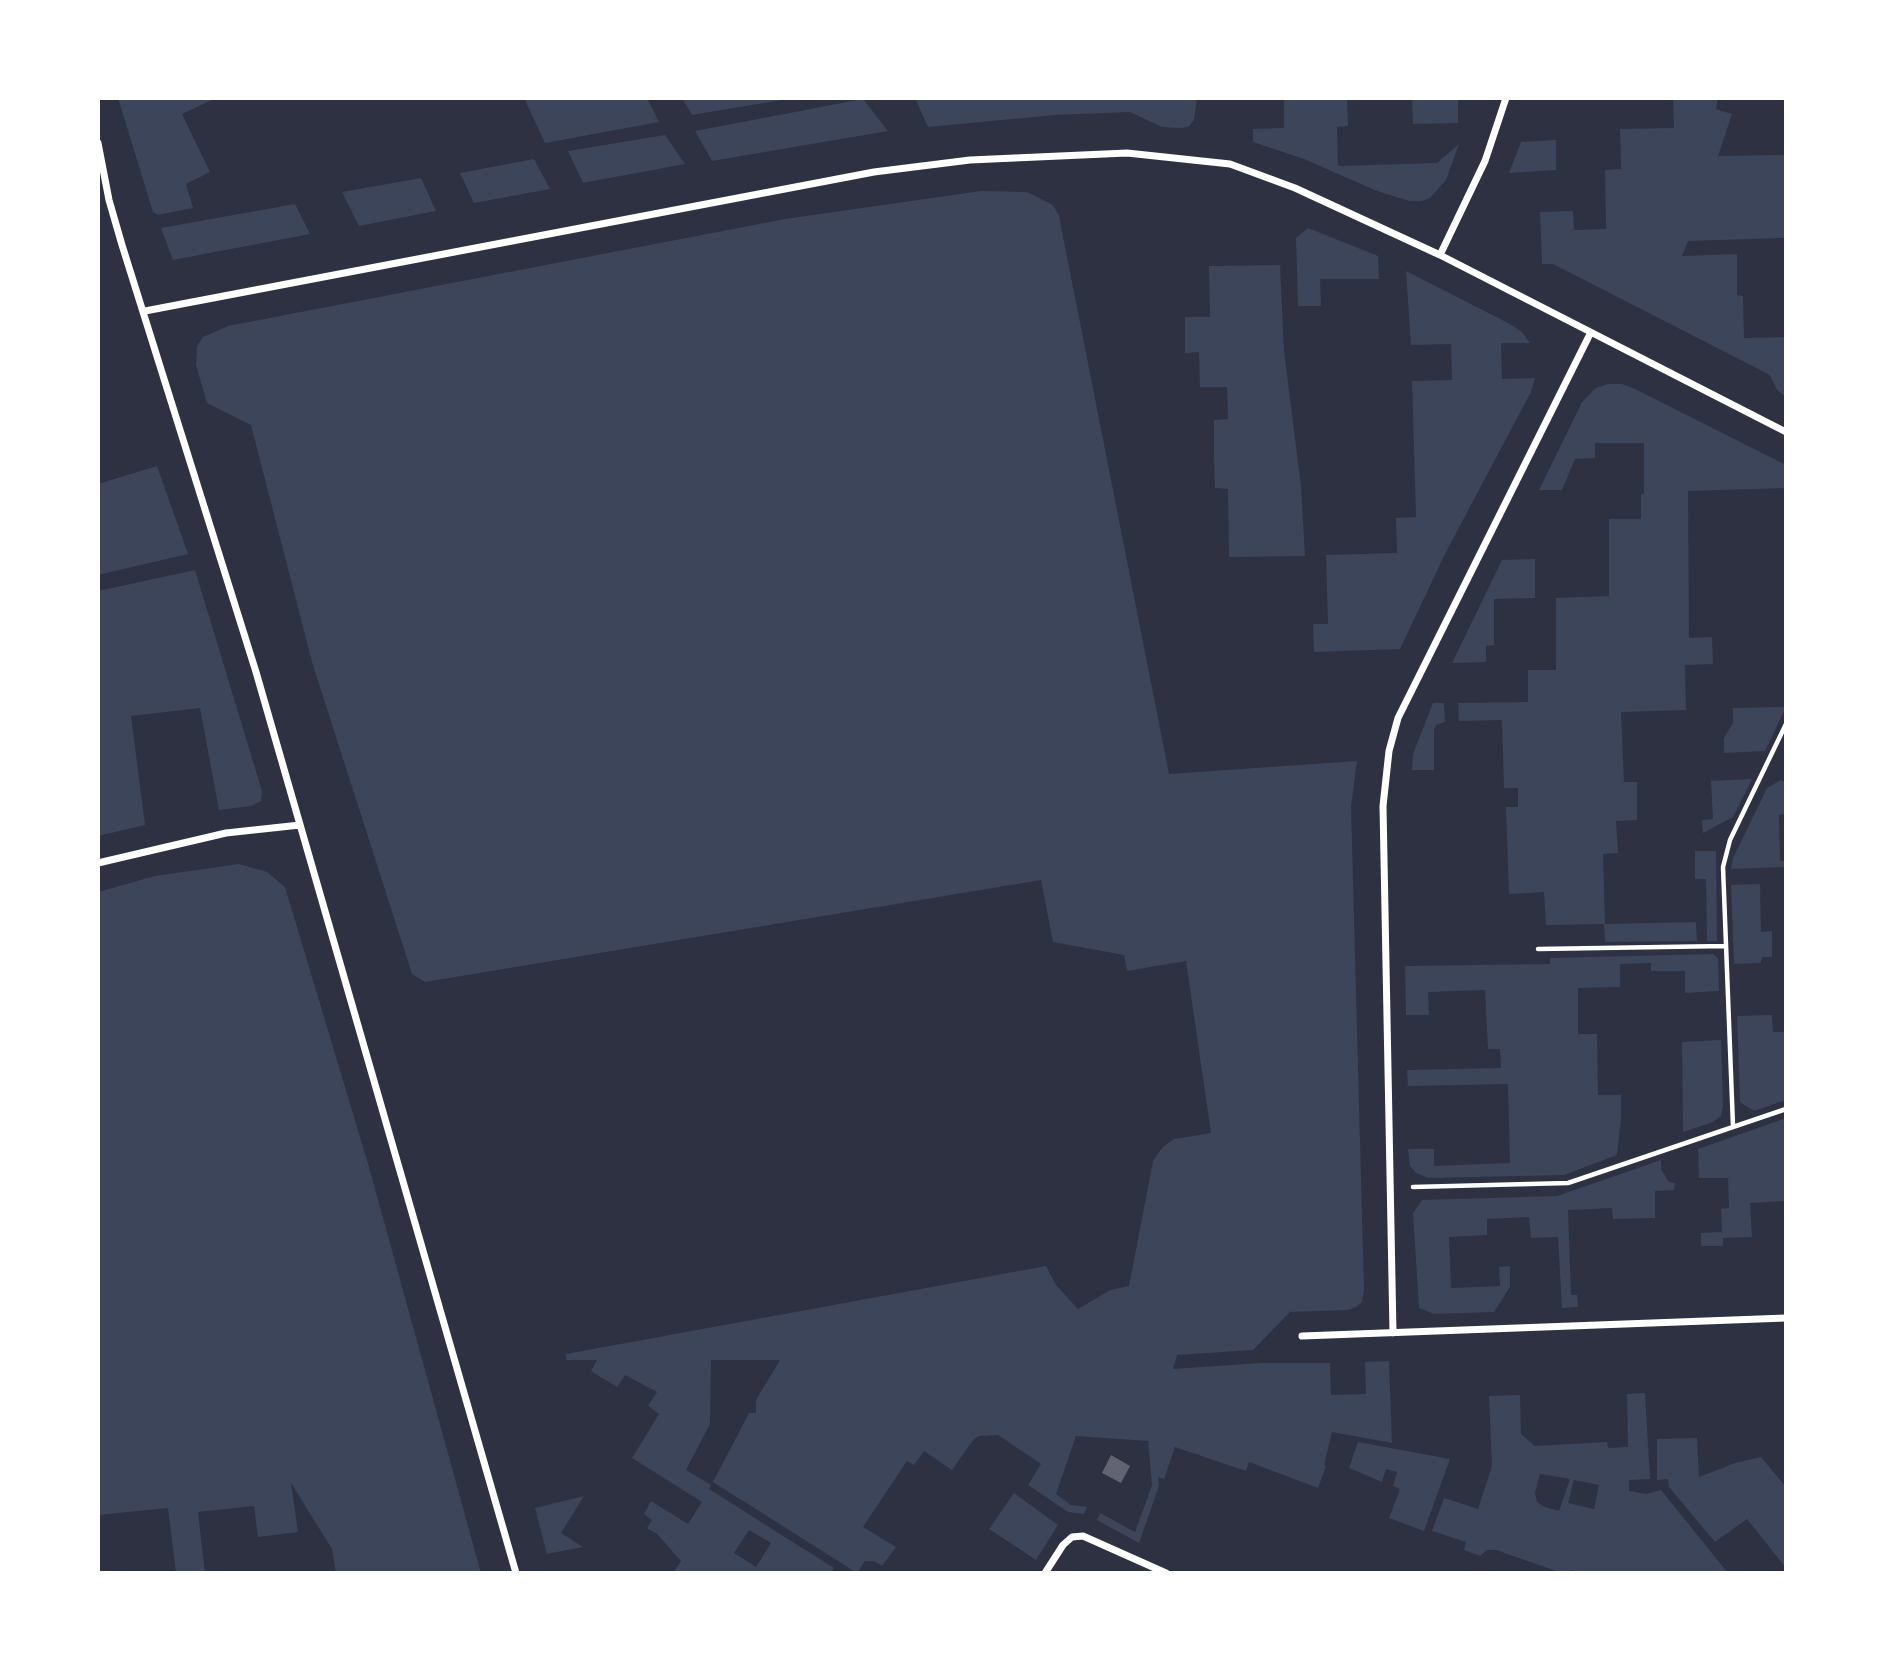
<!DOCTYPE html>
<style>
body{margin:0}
#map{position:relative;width:1884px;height:1671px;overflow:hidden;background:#2d3142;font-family:"Sofia Sans Condensed",sans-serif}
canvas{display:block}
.frame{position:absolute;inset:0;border:100px solid #fff;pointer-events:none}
</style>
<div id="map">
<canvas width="1884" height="1671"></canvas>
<div class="frame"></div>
</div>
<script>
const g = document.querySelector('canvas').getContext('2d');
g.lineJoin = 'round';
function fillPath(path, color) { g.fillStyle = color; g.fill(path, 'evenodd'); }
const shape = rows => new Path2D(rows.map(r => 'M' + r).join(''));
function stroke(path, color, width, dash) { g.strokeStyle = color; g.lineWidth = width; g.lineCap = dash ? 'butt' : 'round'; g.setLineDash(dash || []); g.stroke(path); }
const green = shape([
 [118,98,216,98,182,114,210,172,186,184,193,208,158,215,153,212],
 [524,98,647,98,659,122,545,143],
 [682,98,781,98,782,100,692,115],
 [915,98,1197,98,1194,120,1189,126,1182,128,1162,127,1130,112,1055,115,928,127],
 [1284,98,1347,98,1348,126,1337,127,1338,166,1437,163,1459,144,1446,180,1430,198,1422,201,1409,201,1377,191,1304,159,1253,142,1253,129,1284,128],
 [1412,98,1458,98,1458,123,1413,124],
 [1673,98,1718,98,1716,109,1732,114,1718,156,1785,155,1786,238,1688,241,1682,256,1737,254,1737,295,1743,296,1744,338,1786,337,1786,397,1777,390,1770,375,1553,264,1542,264,1540,212,1573,211,1574,230,1606,229,1605,170,1621,169,1620,129,1674,128],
 [863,99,888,131,712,161,695,131],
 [665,135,685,164,583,183,568,151],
 [1556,140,1556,170,1509,173,1521,142],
 [534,159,550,189,474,203,460,173],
 [421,178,436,211,359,226,342,192],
 [981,191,1027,192,1053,205,1059,216,1169,774,1357,761,1351,806,1364,1290,1362,1302,1356,1307,1347,1310,1290,1312,1253,1350,1177,1355,1173,1369,1260,1363,1330,1363,1331,1395,1366,1394,1365,1362,1389,1361,1392,1443,1332,1432,1324,1465,1326,1466,1318,1488,1249,1462,1246,1471,1175,1447,1164,1479,1158,1477,1159,1486,1139,1543,1097,1520,1100,1513,1135,1532,1152,1485,1148,1441,1076,1436,1056,1494,1071,1505,1087,1507,1084,1514,1068,1512,1028,1485,1041,1464,998,1435,979,1436,974,1439,952,1470,924,1451,914,1465,907,1461,863,1527,896,1547,882,1566,874,1561,865,1561,857,1573,713,1482,749,1413,756,1413,756,1400,780,1360,711,1360,710,1424,686,1470,711,1485,709,1489,834,1568,831,1573,673,1573,681,1561,657,1534,647,1528,652,1520,644,1514,651,1501,688,1524,702,1502,632,1458,659,1414,648,1406,657,1392,625,1375,617,1387,591,1371,597,1360,566,1360,566,1354,1046,1266,1056,1285,1078,1309,1110,1290,1129,1286,1153,1161,1163,1147,1174,1139,1211,1133,1186,961,1127,971,1124,955,1053,942,1041,880,425,982,412,974,312,662,251,425,207,403,196,365,197,346,203,337,228,326,785,219],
 [749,1530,771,1543,756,1567,734,1553],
 [295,204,310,234,173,260,161,228],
 [1308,228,1378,256,1379,279,1320,279,1321,306,1298,306,1296,238],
 [1280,265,1284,351,1301,486,1305,556,1229,557,1228,489,1215,488,1214,454,1214,420,1228,419,1227,387,1200,387,1199,352,1185,353,1185,317,1210,317,1209,266],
 [1406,271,1510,324,1522,332,1530,343,1501,343,1502,379,1535,378,1531,392,1446,552,1400,649,1314,652,1313,624,1328,624,1326,555,1397,553,1396,518,1416,517,1412,381,1452,380,1451,344,1411,345],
 [1608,384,1622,384,1633,388,1786,465,1786,488,1688,491,1689,638,1712,637,1713,664,1685,665,1686,710,1621,712,1624,782,1637,782,1637,820,1616,821,1618,853,1603,854,1605,924,1696,922,1697,941,1605,942,1604,924,1546,925,1544,892,1509,894,1506,807,1518,807,1518,788,1504,788,1502,720,1459,721,1458,703,1528,702,1528,670,1556,670,1556,598,1609,596,1609,519,1641,519,1641,494,1644,494,1644,443,1595,443,1595,458,1575,459,1562,490,1539,490,1582,402,1596,388],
 [157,466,188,554,98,575,98,484],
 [1535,559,1535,598,1494,599,1494,645,1486,646,1486,662,1452,663,1502,560],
 [195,570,262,791,261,801,251,806,219,810,200,708,131,716,145,825,98,836,98,591],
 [1433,703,1444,703,1445,722,1436,725,1434,730,1434,770,1412,770,1413,754],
 [1786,707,1765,751,1724,753,1724,738,1733,723,1733,708],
 [1752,779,1733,817,1703,833,1702,820,1713,819,1711,781],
 [1781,780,1786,782,1786,814,1779,815,1780,861,1786,861,1786,867,1731,869,1733,858,1767,788],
 [1695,851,1716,851,1717,941,1707,941,1706,879,1695,879],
 [239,864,267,872,285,887,369,1167,481,1573,336,1573,332,1549,291,1483,298,1532,258,1537,254,1506,198,1512,205,1573,176,1573,168,1508,98,1515,98,892,155,876],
 [1760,884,1761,932,1772,931,1772,957,1762,957,1761,963,1734,964,1731,885],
 [1713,954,1718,958,1719,991,1685,993,1685,971,1651,971,1651,963,1620,964,1620,987,1578,988,1578,1034,1597,1034,1598,1095,1621,1095,1621,1119,1617,1155,1564,1175,1429,1178,1416,1173,1410,1166,1408,1149,1434,1149,1434,1166,1510,1163,1508,1084,1408,1086,1407,1070,1501,1068,1500,1049,1488,1049,1485,990,1428,992,1429,1015,1406,1015,1405,966,1550,964,1550,958],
 [1772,1015,1773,1032,1786,1032,1786,1100,1754,1111,1740,1102,1737,1016],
 [1721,1040,1723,1106,1721,1116,1713,1122,1683,1132,1682,1042],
 [1786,1118,1786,1201,1750,1203,1752,1237,1723,1238,1723,1246,1701,1246,1701,1233,1722,1232,1721,1209,1729,1208,1728,1178,1699,1178,1698,1149],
 [1661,1160,1661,1169,1669,1182,1675,1183,1674,1190,1655,1191,1655,1218,1613,1219,1612,1208,1568,1210,1571,1295,1577,1295,1578,1307,1562,1308,1558,1237,1531,1238,1529,1217,1487,1219,1487,1235,1449,1237,1451,1288,1500,1286,1499,1267,1510,1266,1510,1287,1494,1312,1434,1314,1419,1308,1413,1213,1422,1200,1557,1196],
 [1645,1393,1650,1479,1629,1480,1629,1491,1646,1494,1661,1490,1728,1573,1578,1573,1571,1570,1569,1573,1562,1573,1496,1550,1487,1550,1480,1556,1464,1550,1466,1542,1432,1531,1444,1498,1478,1509,1492,1466,1489,1396,1520,1395,1521,1434,1535,1446,1607,1442,1608,1448,1628,1447,1627,1394],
 [1540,1474,1570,1479,1559,1511,1545,1507,1537,1502,1535,1493],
 [1574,1480,1599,1485,1594,1509,1568,1503],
 [1697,1438,1699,1477,1735,1463,1761,1457,1786,1487,1786,1568,1747,1519,1715,1542,1669,1487,1668,1479,1657,1480,1657,1439],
 [1358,1442,1450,1459,1424,1531,1389,1518,1400,1489,1393,1486,1397,1472,1386,1469,1382,1482,1349,1468],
 [1014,1493,1058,1525,1036,1560,989,1529],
 [584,1496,561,1533,583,1547,547,1554,535,1508]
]);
const building = shape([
 [1111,1455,1130,1466,1121,1483,1102,1473]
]);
const path = shape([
 [1538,949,1725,946],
 [1733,1126,1723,867,1730,840,1786,724],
 [1413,1187,1568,1183,1786,1109]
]);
const minor = shape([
 [98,143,109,200,122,245,256,672,516,1573],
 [1440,255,1485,161,1506,98],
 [145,311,874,172,970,160,1127,153,1230,164,1295,188,1440,255,1786,432],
 [98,863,226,833,300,825],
 [1393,1333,1383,806,1389,751,1398,718,1590,334],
 [1302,1336,1786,1318],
 [1045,1573,1063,1545,1072,1537,1083,1536,1166,1573]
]);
fillPath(green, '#3c4559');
fillPath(building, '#626471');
stroke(path, '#fff', 4.5);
stroke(minor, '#fff', 7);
</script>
